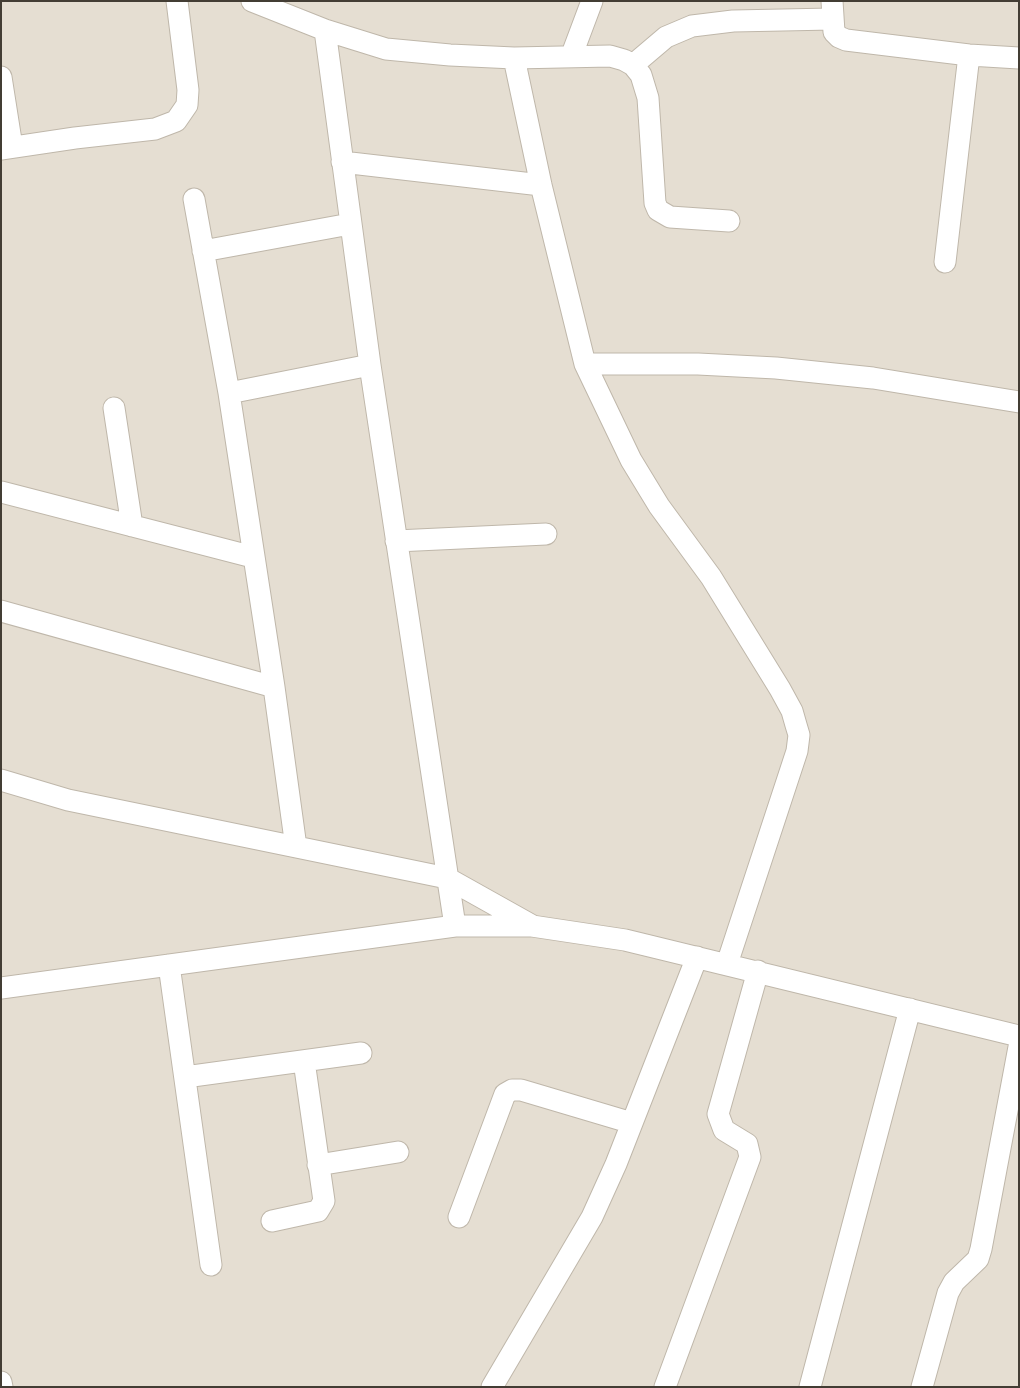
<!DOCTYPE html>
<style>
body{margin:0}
#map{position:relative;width:1020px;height:1388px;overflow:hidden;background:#f1ede4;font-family:"Titillium Web",sans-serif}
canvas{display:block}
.frame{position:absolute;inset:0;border:2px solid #433d34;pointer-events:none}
</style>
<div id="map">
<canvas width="1020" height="1388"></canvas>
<div class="frame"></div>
</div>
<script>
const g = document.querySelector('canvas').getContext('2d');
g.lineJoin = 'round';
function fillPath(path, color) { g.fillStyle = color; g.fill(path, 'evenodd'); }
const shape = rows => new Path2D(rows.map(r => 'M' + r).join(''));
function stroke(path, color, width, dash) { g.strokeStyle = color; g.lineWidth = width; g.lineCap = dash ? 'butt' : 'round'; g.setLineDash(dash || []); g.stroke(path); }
const residential = shape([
 [1,1,1019,1,1019,1387,1,1387]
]);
const minor = shape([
 [252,1,325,30,386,49,450,55,514,58,610,56,624,60,633,65,641,75,648,98,655,203,658,210,670,217,729,221],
 [832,1,834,32,839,37,846,40,969,55,1019,58],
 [325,30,370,365,455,926],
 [571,57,592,1],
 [514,58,541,185,585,364,631,460,659,506,711,577,780,689,792,711,796,725,799,735,797,751,727,964],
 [633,65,666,37,692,26,733,21,832,19],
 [1,77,12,147],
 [1,149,75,138,155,129,176,121,187,105,188,90,177,1],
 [342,162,541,185],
 [194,199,229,393,274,687,296,847],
 [203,251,350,224],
 [945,262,969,55],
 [585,364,698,364,776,368,873,378,1019,402],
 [229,393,370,365],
 [114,408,132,526],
 [1,492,253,557],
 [396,541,546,534],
 [1,611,274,687],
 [1,780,68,800,447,878,531,925],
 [169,965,211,1265],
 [1,988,455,926,532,926,625,940,1019,1036],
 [185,1077,361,1053],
 [318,1165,398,1152],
 [459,1217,505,1094,512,1090,521,1090,632,1123],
 [272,1221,318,1211,324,1201,304,1061],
 [1,1382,2,1387],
 [492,1387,592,1217,616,1164,697,957],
 [665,1387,750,1157,747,1144,724,1130,718,1114,758,971],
 [810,1387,910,1009],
 [922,1387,948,1293,954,1282,978,1259,981,1249,1019,1047]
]);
fillPath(residential, '#e5ded2');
stroke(minor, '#bfb7aa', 23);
stroke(minor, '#fff', 21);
</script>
